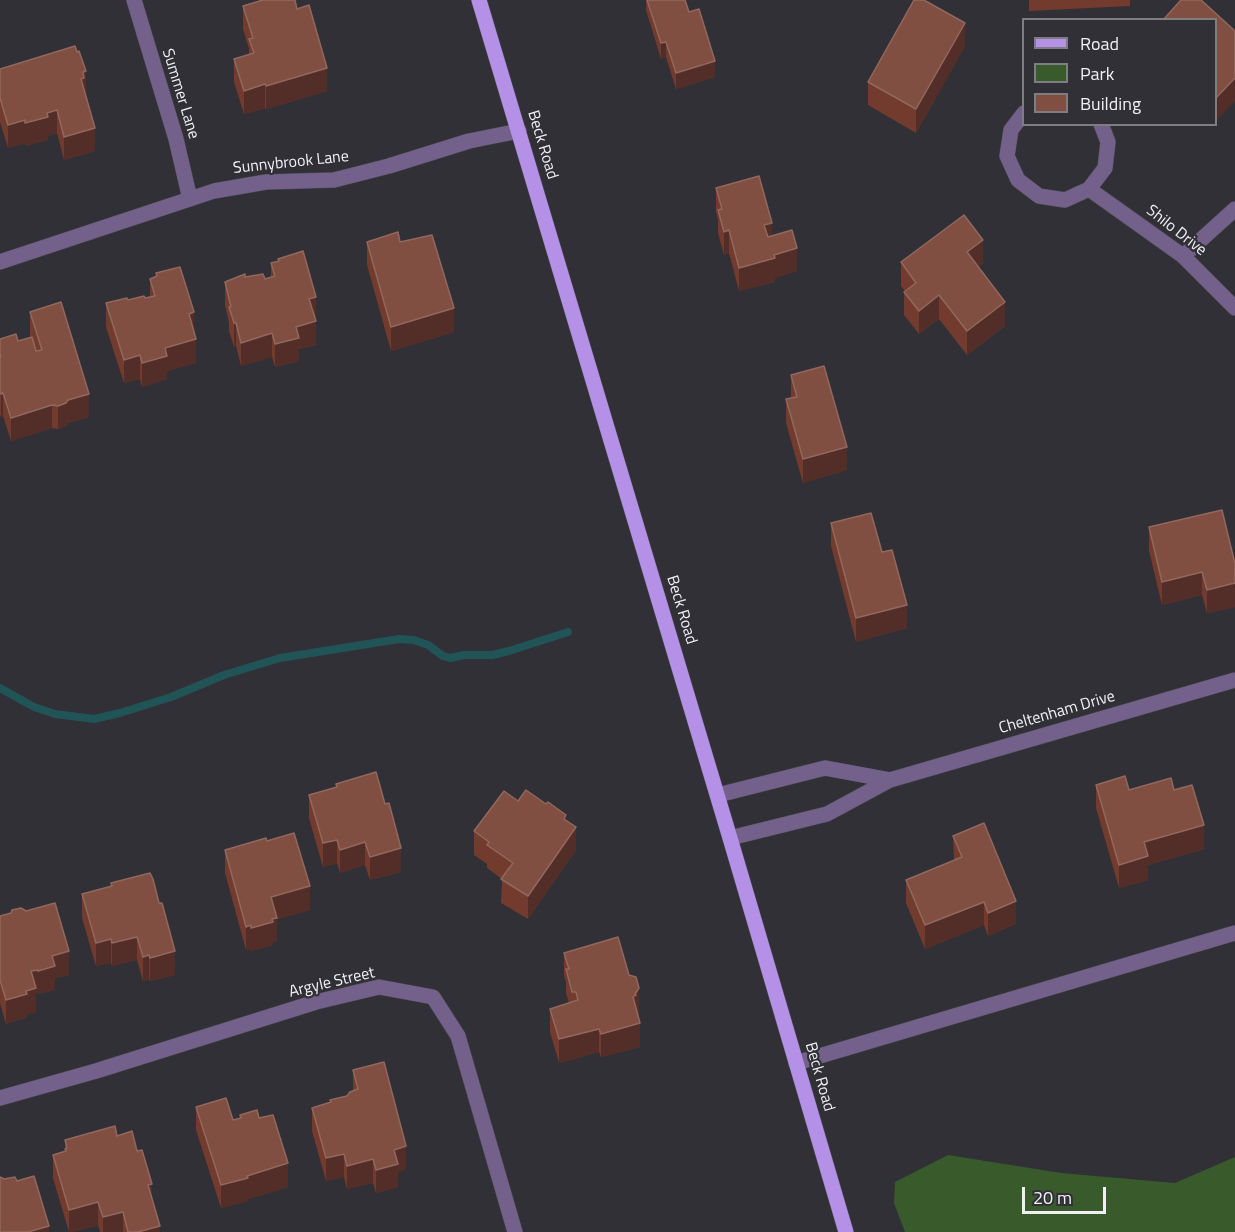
<!DOCTYPE html>
<style>
body{margin:0}
#map{position:relative;width:1235px;height:1232px;overflow:hidden;background:#303036;font-family:"Titillium Web",sans-serif}
canvas{display:block}
.legend{position:absolute;left:1022px;top:18px;width:195px;height:108px;box-sizing:border-box;background:#303036;border:2px solid #7d7d82;margin:0;padding:8px 10px;list-style:none;font-size:18px;color:#f0f0f4}
.legend li{display:flex;align-items:center;gap:12px;height:30px}
.legend b{width:30px;border:2px solid #7d7d82}
.scale{position:absolute;left:1022px;top:1187px;width:84px;height:27px;box-sizing:border-box;border:3px solid #f0f0f4;border-top:0;padding-left:8px;font-size:18px;line-height:21px;white-space:nowrap;color:#f0f0f4;-webkit-text-stroke:4px #303036;paint-order:stroke}
</style>
<div id="map">
<canvas width="1235" height="1232"></canvas>
<ul class="legend">
<li><b style="height:8px;background:#b490e6"></b>Road</li>
<li><b style="height:16px;background:#395b2c"></b>Park</li>
<li><b style="height:16px;background:#814e42"></b>Building</li>
</ul>
<div class="scale">20 m</div>
</div>
<script>
const g = document.querySelector('canvas').getContext('2d');
g.lineJoin = 'round';
function fillPath(path, color) { g.fillStyle = color; g.fill(path, 'evenodd'); }
const shape = rows => new Path2D(rows.map(r => 'M' + r).join(''));
function stroke(path, color, width, dash) { g.strokeStyle = color; g.lineWidth = width; g.lineCap = dash ? 'butt' : 'round'; g.setLineDash(dash || []); g.stroke(path); }
function write(font, color, halo, rows, align = 'center') {
  g.font = font + ' "Titillium Web",sans-serif'; g.lineWidth = 4.5; g.setLineDash([]); g.textBaseline = 'middle'; g.strokeStyle = halo; g.fillStyle = color; for (const [text, x, y, turn = 0] of rows) {
    g.save(); g.translate(x, y); g.rotate((+turn || 0) * Math.PI / 180); g.textAlign = isNaN(turn) ? turn : align; if (halo) g.strokeText(text, 0, 0); g.fillText(text, 0, 0); g.restore();
  }
}
const green = shape([
 [948,1155,1061,1173,1175,1183,1235,1157,1235,1232,905,1232,894,1203,895,1182]
]);
const stream = shape([
 [0,688,34,707,55,714,94,719,120,713,171,697,224,675,280,658,399,639,414,640,428,645,443,656,450,658,464,655,492,655,509,651,568,632]
]);
const minor = shape([
 [134,0,176,139,190,199],
 [1024,113,1011,130,1007,156,1018,180,1039,196,1065,200,1089,189,1105,168,1108,142,1101,124],
 [1089,189,1183,256,1235,308],
 [1183,256,1235,209],
 [0,262,214,191,266,182,334,180,389,166,469,141,519,131],
 [718,795,825,768,890,780],
 [730,838,827,814,890,780,1235,680],
 [796,1063,1235,933],
 [0,1098,96,1071,316,1002,379,987,433,997,458,1036,515,1232]
]);
const major = shape([
 [479,0,730,838,846,1232]
]);
const wall = shape([
 [646,0,685,0,689,12,715,77,676,89,666,57,661,59,646,10],
 [1029,0,1130,0,1130,6,1029,11],
 [243,6,297,9,327,91,266,109,265,108,244,114,234,82,234,59,249,55,249,49,243,29],
 [965,46,916,133,868,105,868,82],
 [0,69,86,94,95,151,64,160,57,133,48,136,48,140,25,146,25,143,8,148,0,122],
 [716,188,772,236,797,271,775,278,775,282,739,291,729,253,724,255,718,233,718,219,716,212],
 [367,242,400,242,454,332,391,351,367,265],
 [278,259,316,297,316,345,299,349,299,361,275,367,272,357,241,366,236,346,234,347,229,331,229,323,225,305,225,282,245,277,265,279,271,277,271,263,278,262],
 [901,262,983,263,978,267,1005,326,967,355,939,319,919,334,904,315,904,292,905,291,901,286],
 [156,273,194,332,196,363,167,371,167,379,142,387,140,379,124,383,106,327,106,303,150,297,150,279,156,277],
 [30,312,89,417,68,423,66,426,58,429,52,428,11,441,3,416,1,417,0,415,0,339,18,341,31,338,30,335],
 [791,375,847,470,803,483,786,423,786,399,791,398],
 [831,523,882,552,907,628,856,642,831,546],
 [1149,527,1235,564,1235,607,1207,613,1202,595,1162,605,1149,551],
 [336,784,401,872,370,880,365,865,340,873,337,863,323,867,309,818,309,795,336,787],
 [1096,785,1129,790,1174,790,1204,849,1148,865,1148,880,1119,888,1096,808],
 [518,801,566,820,576,850,528,919,501,903,502,879,487,868,487,864,474,855,474,831],
 [953,836,1016,924,988,936,984,925,925,949,906,903,906,880,954,860],
 [225,850,310,910,277,919,277,941,273,942,273,945,251,951,251,949,246,950,225,873],
 [111,883,175,975,150,981,149,979,143,981,137,960,112,966,111,963,96,966,82,918,82,894,111,887],
 [0,916,69,975,55,978,55,990,38,994,38,993,36,993,36,1012,27,1014,27,1017,6,1024,0,1003],
 [564,953,629,975,639,1012,638,1014,640,1047,601,1057,599,1052,559,1063,550,1032,550,1009,569,1003,566,993,566,982,564,976],
 [353,1070,406,1169,398,1172,398,1187,376,1193,373,1183,347,1189,344,1177,326,1181,312,1131,312,1108,330,1102,330,1100,347,1096,353,1091],
 [196,1107,233,1120,240,1118,240,1115,259,1118,288,1187,248,1199,248,1201,221,1208,196,1130],
 [117,1136,137,1151,152,1198,160,1232,100,1232,98,1225,73,1232,69,1232,53,1178,53,1155,65,1151,65,1140]
]);
const shadedWall = shape([
 [965,23,965,46,916,133,916,109],
 [666,42,666,57,661,59,661,43],
 [715,61,715,77,676,89,676,73],
 [327,68,327,91,266,109,266,86],
 [86,71,86,94,84,95,81,79,83,72],
 [1235,78,1235,101,1215,122,1215,99],
 [265,84,265,108,244,114,244,91],
 [57,110,57,133,48,136,48,140,25,146,25,123,47,113],
 [25,120,25,143,8,148,8,125],
 [95,128,95,151,64,160,64,137],
 [772,223,772,246,764,248,764,225],
 [729,230,729,253,724,255,724,232],
 [983,240,983,263,967,276,967,252],
 [797,248,797,271,775,278,775,282,739,291,739,268,774,255],
 [939,295,939,319,919,334,919,311],
 [316,297,316,321,309,299],
 [1005,302,1005,326,967,355,967,331],
 [454,308,454,332,391,351,391,327],
 [194,312,194,336,189,314],
 [316,321,316,345,299,349,299,361,275,367,275,344,296,327],
 [234,323,236,323,236,346,234,347],
 [272,333,272,357,241,366,241,343],
 [196,339,196,363,167,371,167,379,142,387,142,363,165,348],
 [140,355,140,379,124,383,124,360],
 [3,393,3,416,1,417,1,394],
 [89,394,89,417,68,423,66,426,58,429,58,406,68,400],
 [52,405,52,428,11,441,11,418],
 [847,447,847,470,803,483,803,459],
 [1202,572,1202,595,1162,605,1162,582],
 [1235,583,1235,607,1207,613,1207,590],
 [907,605,907,628,856,642,856,618],
 [1204,825,1204,849,1148,865,1148,880,1119,888,1119,865,1144,842],
 [576,827,576,850,528,919,528,896],
 [337,840,337,863,323,867,323,843],
 [365,842,365,865,340,873,340,850],
 [401,848,401,872,370,880,370,857],
 [310,886,310,910,277,919,277,941,273,942,273,945,251,951,251,928,271,897],
 [1016,901,1016,924,988,936,988,913],
 [984,902,984,925,925,949,925,925],
 [251,925,251,949,246,950,246,927],
 [137,937,137,960,112,966,112,943],
 [111,939,111,963,96,966,96,943],
 [69,951,69,975,55,978,55,990,38,994,38,971,52,956],
 [175,951,175,975,150,981,150,958],
 [149,955,149,979,143,981,143,957],
 [38,970,38,993,36,993,36,1012,27,1014,27,1017,6,1024,6,1000,31,971],
 [639,988,639,1012,636,1017,633,997],
 [640,1023,640,1047,601,1057,601,1034],
 [599,1029,599,1052,559,1063,559,1039],
 [406,1146,406,1169,398,1172,398,1187,376,1193,376,1170,394,1150],
 [344,1154,344,1177,326,1181,326,1158],
 [373,1159,373,1183,347,1189,347,1166],
 [288,1163,288,1187,248,1199,248,1201,221,1208,221,1185,247,1176],
 [152,1184,152,1208,148,1185],
 [98,1202,98,1225,73,1232,69,1232,69,1210],
 [123,1212,123,1232,103,1232,103,1217],
 [49,1226,49,1232,28,1232],
 [160,1226,160,1232,138,1232]
]);
const building = shape([
 [263,0,295,0,297,9,309,5,327,68,266,86,265,84,244,91,234,59,254,53,249,39,253,38,243,6,263,0],
 [647,0,685,0,689,12,699,9,715,61,676,73,666,42,661,43,647,0],
 [914,0,924,0,965,23,916,109,868,82,914,0],
 [1181,0,1201,0,1235,31,1235,78,1215,99,1215,20,1163,20,1181,0],
 [75,46,77,52,79,51,86,71,83,72,84,78,81,79,95,128,64,137,57,110,47,113,48,117,25,123,25,120,8,125,0,98,0,69,75,46],
 [759,176,772,223,764,225,768,237,792,230,797,248,774,255,775,258,739,268,729,230,724,232,718,210,722,209,716,188,759,176],
 [964,215,983,240,967,252,1005,302,967,331,939,295,919,311,904,292,916,283,901,262,964,215],
 [398,232,400,242,432,235,454,308,391,327,367,242,398,232],
 [303,251,316,297,309,299,316,321,296,327,299,338,275,344,272,333,241,343,236,323,234,323,229,307,231,307,225,282,245,274,245,277,263,274,265,279,275,276,271,263,279,261,278,259,303,251],
 [180,267,194,312,189,314,196,339,165,348,167,356,142,363,140,355,124,360,106,303,127,298,128,300,144,296,145,298,155,296,150,279,157,276,156,273,180,267],
 [61,302,89,394,68,400,66,403,58,406,52,405,11,418,3,393,1,394,0,391,0,358,1,357,0,354,0,339,16,334,18,341,32,337,36,351,42,350,30,312,61,302],
 [824,366,847,447,803,459,786,399,797,397,791,375,824,366],
 [1222,510,1235,564,1235,583,1207,590,1202,572,1162,582,1149,527,1222,510],
 [871,513,882,552,892,550,907,605,856,618,831,523,871,513],
 [376,772,385,804,389,803,401,848,370,857,365,842,340,850,337,840,323,843,309,795,337,787,336,784,376,772],
 [1125,776,1129,790,1171,778,1174,790,1192,785,1204,825,1144,842,1148,856,1119,865,1096,785,1125,776],
 [526,790,546,804,548,802,566,815,564,819,576,827,528,896,501,879,513,863,487,845,489,842,474,831,504,791,518,801,526,790],
 [984,823,1016,901,988,913,984,902,925,925,906,880,962,857,953,836,984,823],
 [294,833,310,886,271,897,277,918,272,919,273,922,251,928,251,925,246,927,225,850,266,838,267,841,294,833],
 [150,873,153,879,159,903,162,903,175,951,150,958,149,955,143,957,137,937,112,943,111,939,96,943,82,894,112,886,111,883,150,873],
 [55,903,69,951,52,956,55,966,38,971,38,970,31,971,36,988,26,991,27,994,6,1000,0,980,0,916,11,913,12,910,21,908,26,911,55,903],
 [618,937,629,975,636,977,639,988,635,994,636,995,633,997,640,1023,601,1034,599,1029,559,1039,550,1009,578,1000,576,992,572,992,566,969,569,969,564,953,618,937],
 [384,1062,406,1146,394,1150,398,1164,376,1170,373,1159,347,1166,344,1154,326,1158,312,1108,331,1102,330,1100,347,1096,350,1092,358,1089,353,1070,384,1062],
 [226,1098,233,1120,241,1118,240,1115,257,1110,259,1118,273,1115,288,1163,247,1176,248,1178,221,1185,196,1107,226,1098],
 [115,1126,117,1136,132,1131,137,1151,142,1150,152,1184,148,1185,160,1226,138,1232,128,1232,123,1212,103,1217,98,1202,69,1210,53,1155,66,1151,65,1149,67,1148,65,1140,115,1126],
 [34,1176,49,1226,28,1232,0,1232,0,1177,4,1179,15,1177,17,1181,34,1176]
]);
const streetNames = [
 ["Summer Lane",180,94,73],
 ["Beck Road",542,145,73],
 ["Sunnybrook Lane",291,163,-6],
 ["Shilo Drive",1176,231,38],
 ["Beck Road",681,610,73],
 ["Cheltenham Drive",1057,713,-16],
 ["Argyle Street",332,983,-13],
 ["Beck Road",819,1077,74]
];
fillPath(green, '#395b2c');
stroke(stream, '#215457', 8);
stroke(minor, '#4b4b51', 16);
stroke(major, '#4b4b51', 16);
stroke(minor, '#73618b', 15);
stroke(major, '#b490e6', 15);
fillPath(wall, '#733b2d');
fillPath(shadedWall, '#532e28');
fillPath(building, '#814e42');
stroke(building, '#92685e', 1.5);
write('16px', '#f0f0f4', '#303036', streetNames);
</script>
